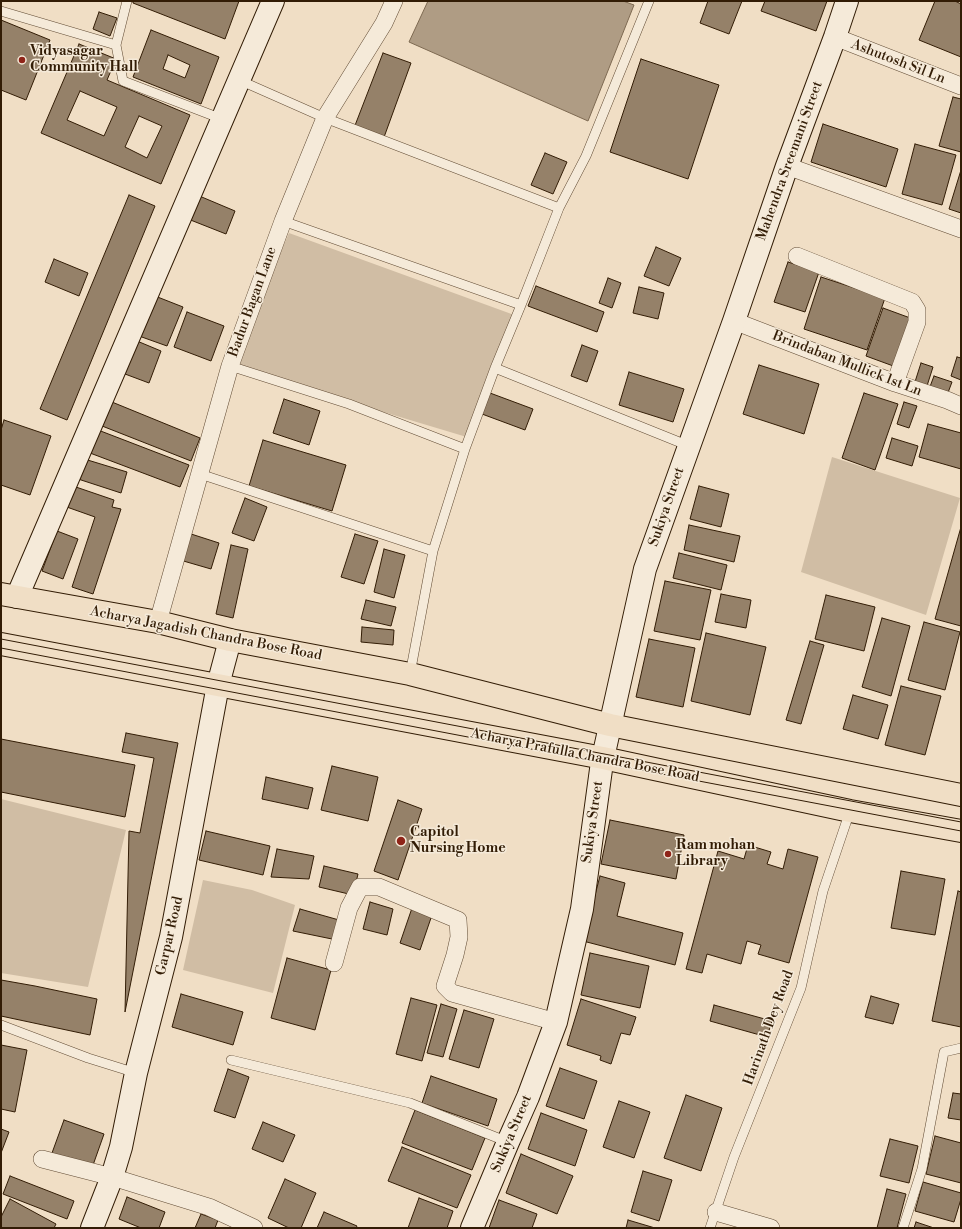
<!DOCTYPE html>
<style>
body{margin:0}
#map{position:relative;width:962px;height:1229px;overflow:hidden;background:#f0dec5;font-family:"Libre Bodoni",serif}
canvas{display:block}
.frame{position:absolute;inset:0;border:2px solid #321c05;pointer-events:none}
</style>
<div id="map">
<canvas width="962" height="1229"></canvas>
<div class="frame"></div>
</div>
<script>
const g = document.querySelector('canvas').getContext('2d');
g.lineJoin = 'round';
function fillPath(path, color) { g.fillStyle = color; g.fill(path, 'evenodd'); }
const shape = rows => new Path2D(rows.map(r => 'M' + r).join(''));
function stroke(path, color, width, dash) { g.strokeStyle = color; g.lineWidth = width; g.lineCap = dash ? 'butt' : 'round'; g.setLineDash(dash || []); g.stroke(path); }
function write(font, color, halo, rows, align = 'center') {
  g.font = font + ' "Libre Bodoni",serif'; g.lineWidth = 3; g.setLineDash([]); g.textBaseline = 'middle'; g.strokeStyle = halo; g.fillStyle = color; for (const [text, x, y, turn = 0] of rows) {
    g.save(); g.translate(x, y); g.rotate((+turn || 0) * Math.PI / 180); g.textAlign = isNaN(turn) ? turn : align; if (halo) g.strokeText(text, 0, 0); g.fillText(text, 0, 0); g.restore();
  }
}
const green = shape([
 [289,233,517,316,470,438,230,366],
 [832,457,960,498,926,615,801,572],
 [1,799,126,830,88,987,1,973],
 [203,880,252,890,295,905,273,993,183,970]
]);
const water = shape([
 [428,1,623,1,634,5,588,121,409,42,428,1]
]);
const building = shape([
 [133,1,239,1,225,39,133,3,133,1],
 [708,1,742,1,729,34,700,23,708,1],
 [765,1,827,1,816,31,761,11,765,1],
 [935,1,955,1,961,4,961,57,919,40,935,1],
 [99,12,117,18,110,36,93,29,99,12],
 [1,20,50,40,26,100,1,90,1,20],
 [151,30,219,57,201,104,133,77,151,30],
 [168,55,190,65,185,78,163,69,168,55],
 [79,44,116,59,107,80,190,115,161,184,41,133,79,44],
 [80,91,117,107,104,136,67,120,80,91],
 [139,116,162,126,147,158,125,147,139,116],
 [383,53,411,63,383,140,354,128,383,53],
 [641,59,719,85,688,179,610,152,641,59],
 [953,97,961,99,961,152,939,146,953,97],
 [823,124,898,149,886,187,811,162,823,124],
 [915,144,956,155,942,205,902,194,915,144],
 [545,153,567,162,553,194,531,185,545,153],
 [961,170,961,213,949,209,961,170],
 [129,195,155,206,67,420,40,409,129,195],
 [197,195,235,211,226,234,188,219,197,195],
 [656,247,681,258,669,286,644,276,656,247],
 [54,259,88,273,79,296,45,282,54,259],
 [788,262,819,272,805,312,774,302,788,262],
 [821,277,885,298,867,350,804,329,821,277],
 [608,278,621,283,612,308,599,303,608,278],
 [536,286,604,312,597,332,528,306,536,286],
 [639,287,664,293,658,319,633,313,639,287],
 [155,296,183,307,167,346,139,336,155,296],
 [883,308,913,319,896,367,866,356,883,308],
 [187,312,224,326,211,361,174,347,187,312],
 [137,341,161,351,149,383,125,374,137,341],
 [582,345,598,351,587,382,571,376,582,345],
 [957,357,961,358,961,380,951,376,957,357],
 [921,363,933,367,926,389,914,385,921,363],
 [759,365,819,384,804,434,743,414,759,365],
 [629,372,684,389,673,422,619,405,629,372],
 [934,376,952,382,946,398,928,392,934,376],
 [490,393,533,409,525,430,482,414,490,393],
 [864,393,898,404,875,470,842,458,864,393],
 [284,399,320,411,309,445,273,433,284,399],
 [107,400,200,438,191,461,97,424,107,400],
 [904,402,917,406,909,428,897,424,904,402],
 [4,420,51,436,30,495,1,485,1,430,4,420],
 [928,424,961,433,961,469,919,457,928,424],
 [98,430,189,465,180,487,90,453,98,430],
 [892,438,918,446,912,466,886,458,892,438],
 [263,440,346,465,332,511,249,486,263,440],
 [81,458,127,472,121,493,75,478,81,458],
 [70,485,114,500,112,507,121,509,93,594,72,587,95,517,64,506,70,485],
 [699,486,729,494,721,527,690,519,699,486],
 [245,498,267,507,254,541,232,533,245,498],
 [689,525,740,536,734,562,684,550,689,525],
 [961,527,961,626,935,619,961,527],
 [57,531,78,539,63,579,42,571,57,531],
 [188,533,219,543,211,569,180,560,188,533],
 [355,534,378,541,364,584,341,577,355,534],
 [231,545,248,549,233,618,216,614,231,545],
 [384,549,405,555,394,598,374,592,384,549],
 [679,553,727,565,721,590,673,578,679,553],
 [665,581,711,590,700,640,654,631,665,581],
 [721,594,751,600,746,628,715,622,721,594],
 [826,595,875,607,864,651,815,639,826,595],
 [366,600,396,607,391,626,361,619,366,600],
 [882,618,910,626,891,696,862,687,882,618],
 [924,622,960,632,945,690,908,680,924,622],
 [362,627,394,630,393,645,361,642,362,627],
 [706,633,766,647,750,715,691,701,706,633],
 [649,639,695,648,683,707,636,697,649,639],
 [810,641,824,645,801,724,786,720,810,641],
 [901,686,941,696,925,755,885,745,901,686],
 [853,695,888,705,878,739,843,729,853,695],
 [126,733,178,743,125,1012,129,831,140,833,154,758,122,752,126,733],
 [1,739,135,765,125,817,1,792,1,739],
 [332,766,378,777,368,821,321,810,332,766],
 [266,777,313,788,308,809,262,799,266,777],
 [398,800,422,809,398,880,374,871,398,800],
 [610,820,684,835,676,879,601,864,610,820],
 [206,831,270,846,263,875,199,860,206,831],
 [748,845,771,852,767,864,783,869,788,849,818,857,789,963,758,954,761,945,747,941,741,964,707,954,702,973,686,969,718,851,744,859,748,845],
 [277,849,314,856,309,879,271,877,277,849],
 [324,866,358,874,353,895,319,887,324,866],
 [901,871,945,879,935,935,891,928,901,871],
 [600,876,625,883,617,916,683,933,675,965,583,941,600,876],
 [958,891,961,892,961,1027,932,1021,958,891],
 [370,902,393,909,387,935,363,929,370,902],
 [412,908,432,915,420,950,400,943,412,908],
 [300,909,339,920,332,939,293,931,300,909],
 [590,953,649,966,640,1008,581,995,590,953],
 [287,958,331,970,315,1030,271,1018,287,958],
 [1,980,35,986,97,999,90,1035,1,1016,1,980],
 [181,994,243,1012,233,1045,172,1027,181,994],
 [871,996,899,1004,893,1024,865,1017,871,996],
 [411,998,437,1005,422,1061,396,1054,411,998],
 [581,999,636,1017,630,1035,621,1033,611,1064,600,1060,601,1056,567,1045,581,999],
 [441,1004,457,1009,443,1057,427,1053,441,1004],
 [714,1005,772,1021,767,1037,710,1021,714,1005],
 [464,1010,494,1019,479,1068,449,1059,464,1010],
 [1,1045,27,1050,15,1112,1,1109,1,1045],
 [560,1068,597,1081,584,1119,546,1106,560,1068],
 [228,1069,249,1077,235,1118,214,1111,228,1069],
 [431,1076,497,1099,488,1126,422,1103,431,1076],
 [953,1093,961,1094,961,1120,948,1118,953,1093],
 [686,1095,722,1108,701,1171,664,1158,686,1095],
 [619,1101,650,1112,634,1158,603,1147,619,1101],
 [415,1110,485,1138,472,1170,402,1143,415,1110],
 [541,1113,587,1130,575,1166,528,1149,541,1113],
 [64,1120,104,1134,92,1168,52,1153,64,1120],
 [263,1122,295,1135,283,1162,252,1149,263,1122],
 [1,1129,9,1132,1,1153,1,1129],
 [935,1136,961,1143,961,1183,926,1174,935,1136],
 [890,1139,918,1146,909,1183,880,1176,890,1139],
 [402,1147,471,1175,457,1208,388,1181,402,1147],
 [521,1154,573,1176,557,1214,506,1193,521,1154],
 [643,1171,672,1180,659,1221,631,1212,643,1171],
 [10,1176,74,1201,67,1219,3,1194,10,1176],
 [285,1179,316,1193,301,1228,289,1228,268,1218,285,1179],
 [923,1182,961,1193,961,1199,954,1222,915,1211,923,1182],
 [887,1189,906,1194,897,1228,877,1228,887,1189],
 [127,1197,165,1212,159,1228,141,1228,119,1219,127,1197],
 [419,1198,453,1211,447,1228,408,1228,419,1198],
 [10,1199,56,1224,54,1228,1,1228,1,1217,10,1199],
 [499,1200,537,1214,532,1228,489,1228,499,1200],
 [324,1212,357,1226,356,1228,317,1228,324,1212],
 [201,1214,218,1220,215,1228,195,1228,201,1214],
 [628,1220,655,1228,626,1228,628,1220],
 [916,1222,934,1228,914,1228,916,1222]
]);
const lane = shape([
 [1,11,116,45,123,81,222,119],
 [116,45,127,1],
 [239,80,325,118,559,208],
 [283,221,521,305],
 [230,366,349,404,465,449],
 [495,368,689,446],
 [200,474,433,551],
 [410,674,433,551,465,449,495,368,521,305,559,208,586,156,649,1],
 [1,1025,88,1058,136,1073],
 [231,1060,410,1103,508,1142],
 [710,1228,734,1157,801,988,823,891,850,811],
 [903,1228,922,1169,944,1052,961,1048]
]);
const street = shape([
 [835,37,961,86],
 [787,166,961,229],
 [797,256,912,302,917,310,917,322,895,383],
 [734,321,895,383,947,400,961,406],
 [158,622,230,366,283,221,325,118,384,23,394,1],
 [334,963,349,908,360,887,379,887,458,920,459,937,455,955,445,986,452,993,556,1022],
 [42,1159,112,1177,209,1207,254,1228],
 [716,1212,771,1228]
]);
const secondary = shape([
 [17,597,273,1],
 [92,1228,112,1177,121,1147,136,1073,171,937,218,685,230,640],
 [472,1228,508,1142,528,1097,556,1022,582,909,602,762,645,569,734,321,787,166,835,37,847,1]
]);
const primary = shape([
 [1,594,158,622,230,640,410,674,610,725,961,795],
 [1,644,603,758,850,811,961,831]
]);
const tram = shape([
 [1,639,961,822],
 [1,648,961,831]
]);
const markers = [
 [22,60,4,"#8f2418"],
 [401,841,5,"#8f2418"],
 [668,854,4,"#8f2418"]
];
const poiNames = [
 ["Vidyasagar",30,52],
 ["Community Hall",30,68],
 ["Capitol",410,833],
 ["Nursing Home",410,849],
 ["Ram mohan",676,846],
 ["Library",676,862]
];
const streetNames = [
 ["Ashutosh Sil Ln",898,62,21],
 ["Mahendra Sreemani Street",790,161,-70],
 ["Badur Bagan Lane",253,302,-70],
 ["Brindaban Mullick 1st Ln",847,364,21],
 ["Sukiya Street",667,507,-71],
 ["Acharya Jagadish Chandra Bose Road",206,634,11],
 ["Acharya Prafulla Chandra Bose Road",585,756,11],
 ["Sukiya Street",593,822,-82],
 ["Garpar Road",170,936,-77],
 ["Harinath Dey Road",769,1028,-70],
 ["Sukiya Street",512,1134,-67]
];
fillPath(green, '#d0bda4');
fillPath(water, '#af9c84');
stroke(water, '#7d6951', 1);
fillPath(building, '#958169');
stroke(building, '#321c05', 1);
stroke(lane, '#624c35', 10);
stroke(street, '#624c35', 18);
stroke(secondary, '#321c05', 24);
stroke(primary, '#321c05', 24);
stroke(lane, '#f5ead9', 9);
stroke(street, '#f5ead9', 17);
stroke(secondary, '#f5ead9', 22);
stroke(primary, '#f0dec5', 22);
stroke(tram, '#321c05', 1);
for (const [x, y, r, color] of markers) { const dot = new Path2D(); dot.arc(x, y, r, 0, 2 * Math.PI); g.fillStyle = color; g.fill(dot); stroke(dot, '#f5ead9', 1.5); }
write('bold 14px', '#321c05', '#f5ead9', poiNames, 'left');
write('14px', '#321c05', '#f5ead9', streetNames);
</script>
